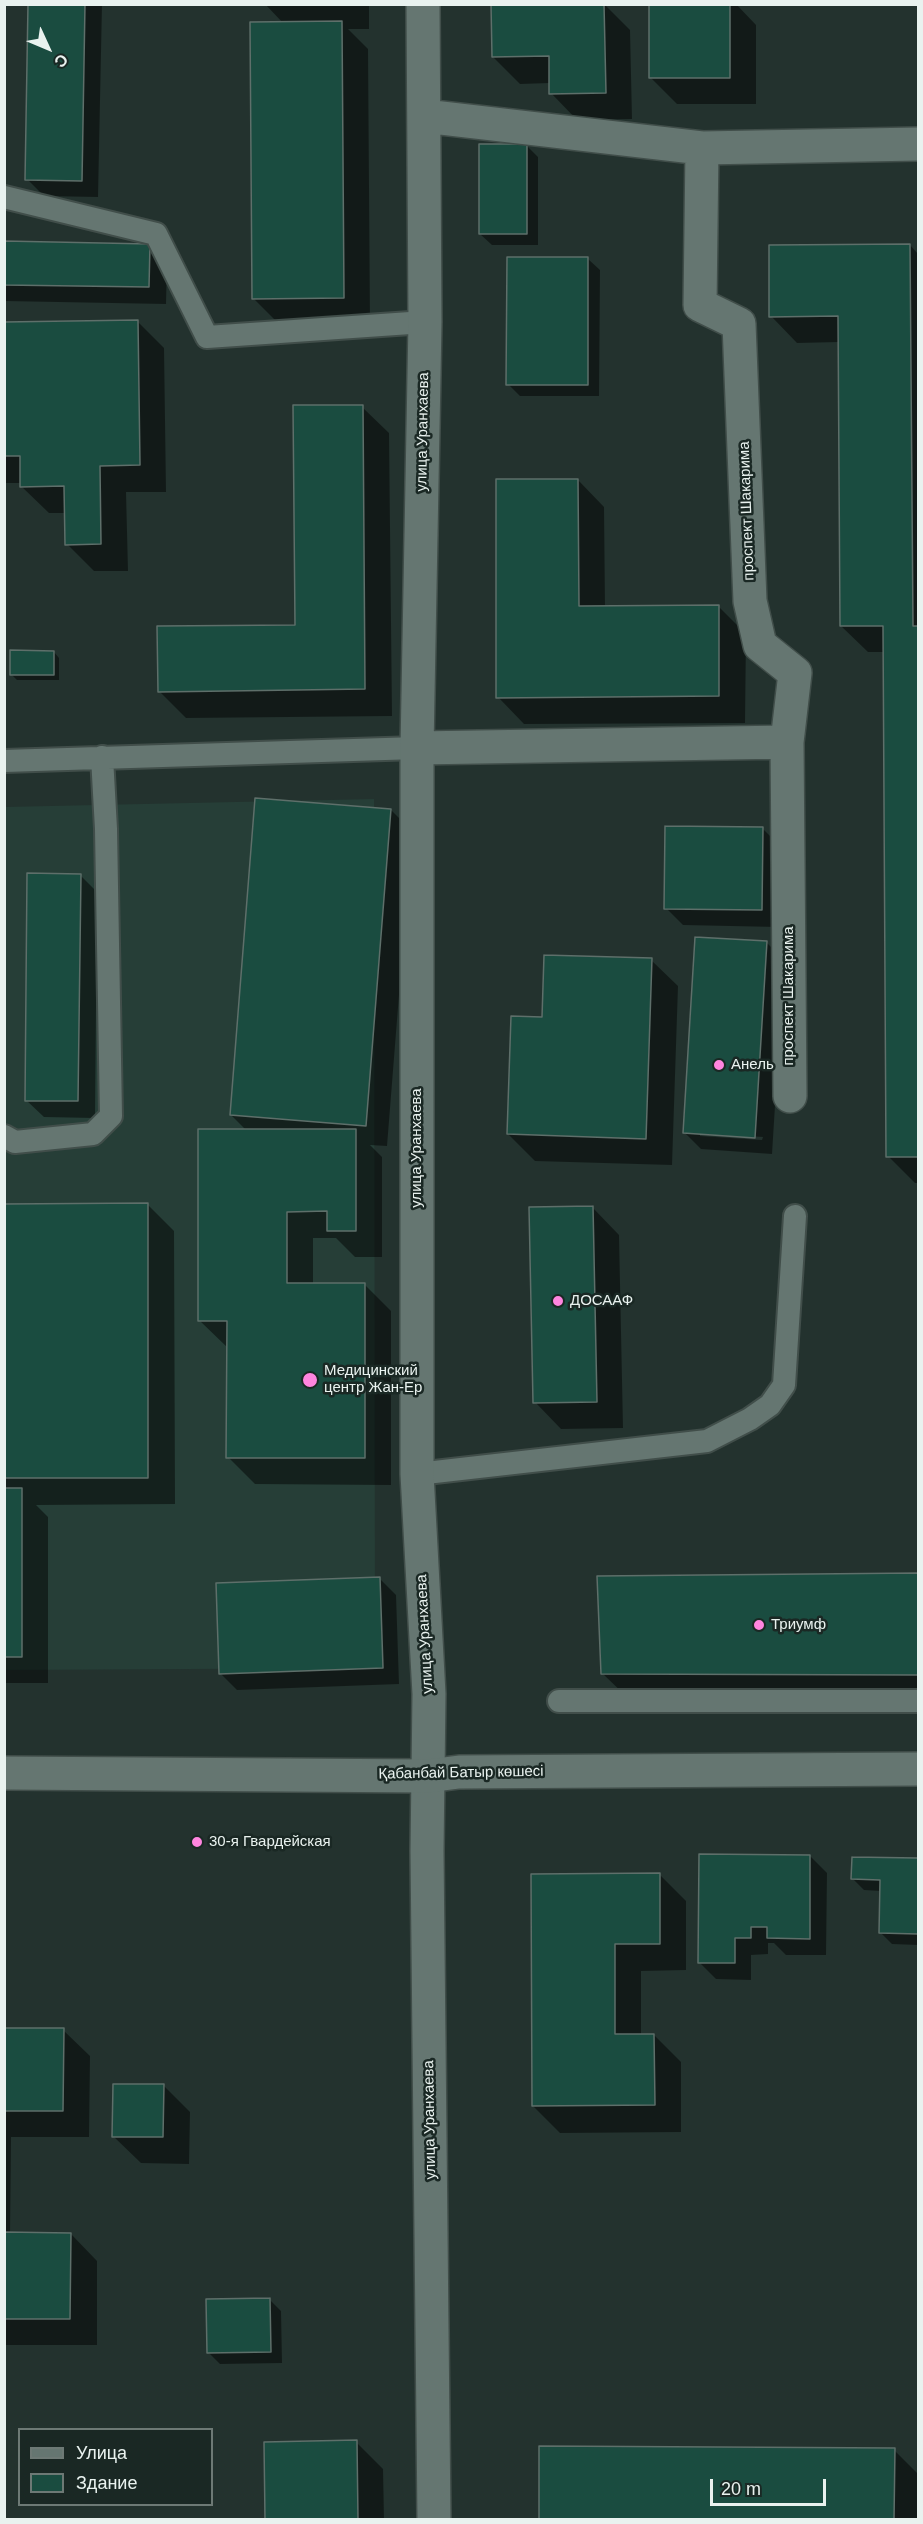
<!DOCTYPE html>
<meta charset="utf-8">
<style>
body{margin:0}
#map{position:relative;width:923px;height:2524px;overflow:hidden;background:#23322e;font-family:Helvetica,sans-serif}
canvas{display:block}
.frame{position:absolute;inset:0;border:6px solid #e9f2ef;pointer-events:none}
.legend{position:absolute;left:18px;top:2428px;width:195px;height:78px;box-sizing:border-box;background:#1a2824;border:2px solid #6d7975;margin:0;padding:8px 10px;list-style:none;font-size:18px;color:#e9f2ef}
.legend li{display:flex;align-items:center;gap:12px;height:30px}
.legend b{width:30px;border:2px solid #6d7975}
.north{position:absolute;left:18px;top:18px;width:60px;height:60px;-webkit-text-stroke:4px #1a2824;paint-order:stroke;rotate:134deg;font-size:16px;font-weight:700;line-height:24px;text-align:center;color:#e9f2ef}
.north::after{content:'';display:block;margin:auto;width:21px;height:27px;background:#e9f2ef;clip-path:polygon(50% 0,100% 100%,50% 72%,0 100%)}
.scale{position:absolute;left:710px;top:2479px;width:116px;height:27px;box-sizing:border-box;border:3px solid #e9f2ef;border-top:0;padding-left:8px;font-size:18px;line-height:21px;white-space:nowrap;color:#e9f2ef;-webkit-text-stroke:4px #1a2824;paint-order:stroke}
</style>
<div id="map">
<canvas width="923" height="2524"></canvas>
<div class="frame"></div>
<ul class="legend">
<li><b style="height:8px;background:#657671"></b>Улица</li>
<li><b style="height:16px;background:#1a4c40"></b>Здание</li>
</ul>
<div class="north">С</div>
<div class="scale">20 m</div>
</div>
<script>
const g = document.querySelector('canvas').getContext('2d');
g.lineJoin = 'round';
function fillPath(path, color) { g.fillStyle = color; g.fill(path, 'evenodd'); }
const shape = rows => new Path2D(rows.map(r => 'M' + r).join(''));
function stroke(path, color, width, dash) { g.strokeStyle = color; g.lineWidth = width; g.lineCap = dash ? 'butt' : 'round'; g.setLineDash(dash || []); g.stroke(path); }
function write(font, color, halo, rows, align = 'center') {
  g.font = font + ' Helvetica,sans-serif'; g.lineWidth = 5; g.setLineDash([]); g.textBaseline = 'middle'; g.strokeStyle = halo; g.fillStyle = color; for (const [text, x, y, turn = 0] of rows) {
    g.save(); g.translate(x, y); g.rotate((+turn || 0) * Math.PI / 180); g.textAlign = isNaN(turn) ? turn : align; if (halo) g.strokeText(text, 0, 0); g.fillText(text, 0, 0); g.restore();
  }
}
const built = shape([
 [374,799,375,1668,5,1670,4,807]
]);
const shadow = shape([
 [30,4,102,4,98,197,44,196,27,179],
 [265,4,369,4,369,29,348,29,368,49,370,324,280,325,253,298,283,23],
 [527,4,604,4,630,30,632,119,577,120,551,93,550,83,520,84,493,57],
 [650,4,736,4,756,25,756,104,677,104,650,77],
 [527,146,538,157,538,245,492,245,480,234],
 [4,243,150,245,167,262,166,304,4,301],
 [910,245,918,254,918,1183,915,1183,888,1156,885,652,868,652,841,626,839,342,797,343,771,316],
 [588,259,600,270,599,396,520,396,508,384],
 [137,321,164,348,166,492,126,492,128,571,94,571,67,544,66,513,49,513,22,487,22,483,4,483,4,323],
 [362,407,389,433,392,716,186,718,159,691,297,626],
 [578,480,604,507,605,608,719,607,746,634,745,723,524,724,498,697],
 [54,652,59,658,59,680,17,680,11,674],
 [391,810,412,831,387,1146,370,1145,382,1157,382,1257,355,1257,336,1238,313,1238,313,1284,364,1284,391,1311,391,1485,255,1484,228,1457,228,1348,200,1321,247,1131,231,1115],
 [762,828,779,845,778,927,683,925,666,908],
 [80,875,97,892,95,1118,44,1117,26,1100],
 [767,943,784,960,772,1154,701,1149,684,1132],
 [700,1133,763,1137,762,1140,700,1136],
 [651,960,678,986,672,1165,535,1161,508,1134,544,1018],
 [147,1204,174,1231,175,1504,36,1505,48,1517,48,1683,4,1683,4,1205],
 [593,1208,619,1235,623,1428,561,1429,535,1402],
 [918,1575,918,1701,630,1700,603,1674,598,1578],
 [379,1578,396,1595,399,1684,237,1690,220,1673],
 [810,1856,827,1873,826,1955,786,1955,774,1943,768,1943,768,1954,751,1955,751,1980,716,1979,699,1962],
 [854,1858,918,1859,918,1945,892,1944,880,1932,881,1891,864,1890,853,1879],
 [659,1874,686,1901,686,1970,641,1971,641,2035,654,2035,681,2062,681,2132,560,2133,533,2106,532,1875],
 [4,2029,63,2030,90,2056,89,2137,11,2137,10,2234,71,2234,97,2261,97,2345,4,2345],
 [163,2085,190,2112,189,2164,141,2163,114,2137],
 [269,2299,281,2311,282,2363,220,2364,208,2352],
 [356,2442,383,2469,384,2520,266,2520],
 [894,2450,918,2474,918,2520,540,2520]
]);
const building = shape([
 [28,4,85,4,82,181,25,180,28,4],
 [491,4,604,4,606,93,549,94,549,56,492,57,491,4],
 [649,4,730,4,730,78,649,78,649,4],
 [342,21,344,298,252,299,250,22,342,21],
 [479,144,527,144,527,234,479,234,479,144],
 [4,241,150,244,149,287,4,285,4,241],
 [910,244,913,626,918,626,918,1157,886,1157,883,626,840,626,838,316,769,317,769,245,910,244],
 [507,257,588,257,588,385,506,385,507,257],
 [138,320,140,465,100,466,101,544,65,545,64,486,20,487,20,456,4,456,4,322,138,320],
 [293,405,363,405,365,689,158,692,157,626,295,625,293,405],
 [496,479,578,479,579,606,719,605,719,696,496,698,496,479],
 [10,650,54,651,54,675,10,675,10,650],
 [255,798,391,809,366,1126,230,1115,255,798],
 [665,826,763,827,762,910,664,909,665,826],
 [27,873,81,874,78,1101,25,1101,27,873],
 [695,937,767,941,755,1138,683,1133,695,937],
 [544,955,652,958,646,1139,507,1134,511,1016,542,1017,544,955],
 [198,1129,356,1129,356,1231,327,1231,327,1211,287,1212,287,1283,365,1283,365,1458,226,1458,227,1321,198,1321,198,1129],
 [148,1203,148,1478,4,1478,4,1204,148,1203],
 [593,1206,597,1402,533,1403,529,1207,593,1206],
 [4,1488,22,1488,22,1657,4,1657,4,1488],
 [918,1573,918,1675,601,1674,597,1576,918,1573],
 [380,1577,383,1668,219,1674,216,1583,380,1577],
 [699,1854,810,1855,810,1939,767,1938,767,1927,751,1927,751,1938,735,1938,735,1963,698,1963,699,1854],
 [852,1857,918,1858,918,1934,879,1933,880,1880,851,1879,852,1857],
 [660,1873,660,1944,615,1944,615,2034,654,2034,655,2105,532,2106,531,1874,660,1873],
 [4,2028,64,2028,63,2111,4,2111,4,2028],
 [113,2084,164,2084,163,2137,112,2137,113,2084],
 [4,2232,71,2233,70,2319,4,2319,4,2232],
 [270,2298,271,2352,207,2353,206,2299,270,2298],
 [357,2440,358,2520,265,2520,264,2442,357,2440],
 [539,2446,895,2448,894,2520,539,2520,539,2446]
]);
const lane = shape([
 [4,197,156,234,207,337,425,322],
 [4,761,417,748],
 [4,1136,15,1142,93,1134,111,1116,106,829,102,757],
 [417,1474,707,1441,750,1419,770,1405,784,1385,795,1216],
 [559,1701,918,1701]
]);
const street = shape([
 [423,4,425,322,417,748,417,1474,429,1694,427,1851,434,2520],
 [424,116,702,148],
 [417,748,787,742],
 [790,1096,787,742,795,673,760,645,750,601,739,324,700,305,702,148,918,144]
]);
const secondary = shape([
 [4,1773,428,1776,459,1772,918,1769]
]);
const markers = [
 [719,1065,6,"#ff85df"],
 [558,1301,6,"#ff85df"],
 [310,1380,8,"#ff85df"],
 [759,1625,6,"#ff85df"],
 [197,1842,6,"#ff85df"]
];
const streetNames = [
 ["улица Уранхаева",423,432,-89],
 ["проспект Шакарима",747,511,-92],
 ["проспект Шакарима",789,996,-90],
 ["улица Уранхаева",417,1148,-90],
 ["улица Уранхаева",425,1634,-93],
 ["Қабанбай Батыр көшесі",461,1773,-1],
 ["улица Уранхаева",430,2120,-91]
];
const poiNames = [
 ["Анель",731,1065],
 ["ДОСААФ",570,1301],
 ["Медицинский",324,1371],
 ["центр Жан-Ер",324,1388],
 ["Триумф",771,1625],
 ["30-я Гвардейская",209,1842]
];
fillPath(built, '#263e37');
fillPath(shadow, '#0007');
fillPath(building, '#1a4c40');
stroke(building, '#5e6f6a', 1.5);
stroke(lane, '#414e4a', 26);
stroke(street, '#414e4a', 36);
stroke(secondary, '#414e4a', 36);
stroke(lane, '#657671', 22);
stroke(street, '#657671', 33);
stroke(secondary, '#657671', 33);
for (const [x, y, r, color] of markers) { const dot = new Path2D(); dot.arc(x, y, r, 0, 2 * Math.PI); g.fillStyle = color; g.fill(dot); stroke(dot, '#1a2824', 2); }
write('15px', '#e9f2ef', '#1a2824', streetNames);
write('15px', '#e9f2ef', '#1a2824', poiNames, 'left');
</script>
